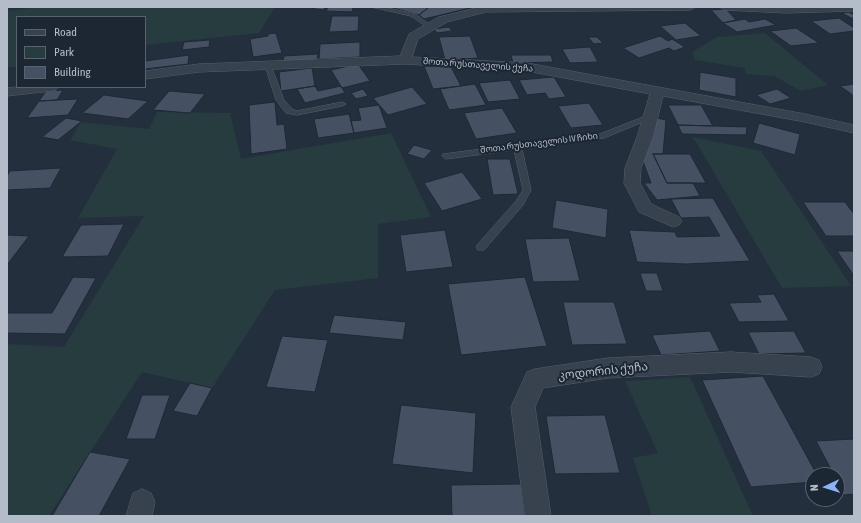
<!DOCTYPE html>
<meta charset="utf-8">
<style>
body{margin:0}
#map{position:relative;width:861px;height:523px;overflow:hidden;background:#242f3e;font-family:"Asap Condensed",sans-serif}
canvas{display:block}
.frame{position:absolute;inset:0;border:8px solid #b4bcc9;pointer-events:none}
.legend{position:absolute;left:16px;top:16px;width:130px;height:72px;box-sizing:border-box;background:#1d2633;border:1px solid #59626f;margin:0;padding:5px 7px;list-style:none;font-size:12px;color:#b4bcc9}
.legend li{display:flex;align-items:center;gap:8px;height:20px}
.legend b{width:20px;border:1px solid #59626f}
.north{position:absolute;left:805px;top:467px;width:40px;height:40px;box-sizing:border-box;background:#1d2633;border:1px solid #59626f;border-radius:50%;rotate:266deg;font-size:11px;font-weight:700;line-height:16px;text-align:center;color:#b4bcc9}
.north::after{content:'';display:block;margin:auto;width:14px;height:18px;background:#8ab4f8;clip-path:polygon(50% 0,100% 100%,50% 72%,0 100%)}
</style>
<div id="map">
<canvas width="861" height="523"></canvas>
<div class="frame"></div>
<ul class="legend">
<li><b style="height:5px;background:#38414e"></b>Road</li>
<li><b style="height:11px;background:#263c3f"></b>Park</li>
<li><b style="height:11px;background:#455162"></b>Building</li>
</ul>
<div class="north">N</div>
</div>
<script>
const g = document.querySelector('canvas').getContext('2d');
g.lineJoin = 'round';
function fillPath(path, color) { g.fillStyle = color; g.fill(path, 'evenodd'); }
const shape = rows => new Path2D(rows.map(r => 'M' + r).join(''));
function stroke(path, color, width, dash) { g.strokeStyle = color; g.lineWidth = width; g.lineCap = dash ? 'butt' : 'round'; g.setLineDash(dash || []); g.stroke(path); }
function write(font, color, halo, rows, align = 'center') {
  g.font = font + ' "Asap Condensed","Noto Sans Georgian",sans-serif'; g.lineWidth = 4; g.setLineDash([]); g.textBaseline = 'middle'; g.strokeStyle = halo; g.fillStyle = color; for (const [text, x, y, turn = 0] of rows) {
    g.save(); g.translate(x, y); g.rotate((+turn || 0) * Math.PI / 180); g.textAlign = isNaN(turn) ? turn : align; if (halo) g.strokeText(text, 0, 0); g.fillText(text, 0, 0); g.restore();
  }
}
const green = shape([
 [38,7,275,7,259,33,145,45,145,17,17,17,17,67,7,67,7,11],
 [765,33,828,85,801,91,774,76,746,74,745,68,695,60,692,52,717,37],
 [157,112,230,113,241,159,391,133,431,217,378,224,378,278,275,290,212,388,142,372,49,516,7,516,7,344,64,347,144,216,78,218,117,149,70,140,81,122,149,129],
 [693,137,761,151,851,286,782,288],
 [690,377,753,516,652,516,633,458,658,453,625,381]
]);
const building = shape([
 [304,7,326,7,323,10,304,7],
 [328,7,353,7,352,12,326,11,328,7],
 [394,7,429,7,419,15,393,8,394,7],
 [429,7,468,7,470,8,424,19,419,15,429,7],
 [726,9,736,20,723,23,711,10,726,9],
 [849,12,854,15,854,18,851,18,842,13,849,12],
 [332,16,359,16,358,31,329,32,332,16],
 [839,18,854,28,854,31,830,34,811,21,839,18],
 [745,19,749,22,765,19,776,25,737,32,723,23,745,19],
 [685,23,701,36,676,40,660,26,685,23],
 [449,27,452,31,437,33,434,29,449,27],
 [796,28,819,43,791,46,770,31,796,28],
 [276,33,282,53,253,57,250,39,268,36,268,34,276,33],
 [470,36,478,58,445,60,439,37,470,36],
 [660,36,668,41,672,39,685,47,674,51,669,48,639,58,623,48,660,36],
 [588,37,597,37,603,43,594,44,588,37],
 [210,40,209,47,182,50,184,42,210,40],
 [360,42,360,57,319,59,320,44,360,42],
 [590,47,598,62,570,63,562,49,590,47],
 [318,54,317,60,283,62,284,56,318,54],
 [189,55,188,64,145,69,145,61,189,55],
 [511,55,551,55,553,62,513,63,511,55],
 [358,64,370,81,342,88,331,70,358,64],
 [424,66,451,67,461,86,433,89,424,66],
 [312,68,315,86,281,91,279,72,312,68],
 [700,72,736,78,736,97,699,90,700,72],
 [554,77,566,97,549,99,545,93,527,95,519,80,554,77],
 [510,80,520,99,488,102,479,83,510,80],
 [475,84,486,105,449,110,440,89,475,84],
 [854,84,854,96,840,86,854,84],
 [315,86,318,91,341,86,345,93,305,103,297,89,315,86],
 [412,87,427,104,388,115,373,98,412,87],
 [363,89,368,96,356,99,351,93,363,89],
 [777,89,791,98,770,104,756,95,777,89],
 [63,90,57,100,39,101,46,91,63,90],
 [169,91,205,94,190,113,153,110,169,91],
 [104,95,148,101,128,119,82,113,104,95],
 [78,99,68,115,27,118,39,101,78,99],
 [275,102,277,125,284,124,287,149,251,154,249,105,275,102],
 [589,103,603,125,571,128,558,106,589,103],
 [379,105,387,128,354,133,351,121,361,120,358,108,379,105],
 [668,105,701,105,713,126,678,125,668,105],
 [502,108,517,133,476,139,464,113,502,108],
 [349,114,354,133,318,138,314,119,349,114],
 [66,118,82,121,58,140,42,137,66,118],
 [657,118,666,120,663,154,653,154,667,183,693,183,700,196,657,200,644,183,651,183,641,156,657,118],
 [759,123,800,134,795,155,753,143,759,123],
 [678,125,713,126,747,127,746,135,682,134,678,125],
 [414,145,432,150,424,159,407,154,414,145],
 [653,154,690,154,706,183,667,183,653,154],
 [487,159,510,159,518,194,493,195,487,159],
 [61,168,50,188,7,190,7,176,10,171,61,168],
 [462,172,482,199,442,211,424,183,462,172],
 [713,198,750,261,686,264,637,262,629,230,675,232,677,237,720,236,709,217,681,218,671,199,713,198],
 [556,200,608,209,606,238,552,228,556,200],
 [803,202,845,202,854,214,854,236,826,236,803,202],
 [124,224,108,256,62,257,81,225,124,224],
 [445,230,453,267,406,272,400,235,445,230],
 [7,235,29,236,7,265,7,235],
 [569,238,580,281,533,282,525,239,569,238],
 [837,251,854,251,854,276,837,251],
 [640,273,657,273,663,291,646,291,640,273],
 [73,277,96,278,65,334,7,333,7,313,52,313,73,277],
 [525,277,547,346,461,355,448,284,525,277],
 [774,294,789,321,739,322,729,303,761,302,757,295,774,294],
 [563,302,614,302,627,344,572,345,563,302],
 [334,315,406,322,403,340,329,333,334,315],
 [710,331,720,351,661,355,652,335,710,331],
 [794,331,806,353,759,354,748,332,794,331],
 [282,336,328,340,315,392,266,387,282,336],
 [763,376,817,475,813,475,813,482,751,487,702,380,763,376],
 [190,383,212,388,197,416,173,411,190,383],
 [142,395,170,395,155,439,126,439,142,395],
 [401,405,476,413,473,473,392,464,401,405],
 [605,415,620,473,555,474,546,416,605,415],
 [854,439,854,494,844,495,837,481,837,475,834,475,816,441,854,439],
 [90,452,130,459,99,516,52,516,90,452],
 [521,484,525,516,452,516,451,485,521,484]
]);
const service = shape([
 [371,7,383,7,415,14,433,27,428,28,411,16,371,7],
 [266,65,271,66,284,100,292,109,297,111,342,102,346,104,342,106,297,115,286,113,276,100,265,66,266,65],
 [648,115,654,115,655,117,604,138,522,149,531,190,523,205,484,250,478,250,476,247,478,244,516,201,523,190,514,150,446,159,442,156,443,154,600,134,648,115]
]);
const minor = shape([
 [480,7,696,7,690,10,486,12,447,22,418,39,412,57,527,63,805,114,854,125,854,133,805,122,663,96,653,137,641,168,640,183,651,204,679,217,682,221,679,225,673,227,639,212,624,183,625,168,637,137,650,94,527,71,405,64,199,72,145,79,145,71,199,64,400,56,409,34,439,17,480,7],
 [719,7,854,7,854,11,786,13,725,10,719,7],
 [17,87,58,87,56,90,51,91,7,96,7,88,17,87],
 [731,352,811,357,819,360,822,367,819,374,811,377,731,372,608,378,543,388,535,407,551,516,525,516,511,407,527,372,535,369,608,358,731,352],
 [142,489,151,493,155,502,152,516,126,516,133,493,142,489]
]);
const farStreetnames = [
 ["შოთა რუსთაველის ქუჩა",478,65,4],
 ["შოთა რუსთაველის IV ჩიხი",539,143,-7]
];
const nearStreetnames = [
 ["კოდორის ქუჩა",603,371,-6]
];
fillPath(green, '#263c3f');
fillPath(building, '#455162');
stroke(building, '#1f2835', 1);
stroke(service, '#565f6c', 1);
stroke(minor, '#565f6c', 1);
fillPath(service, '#38414e');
fillPath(minor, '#38414e');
write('9px', '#b4bcc9', '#1d2633', farStreetnames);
write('12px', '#b4bcc9', '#1d2633', nearStreetnames);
</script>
